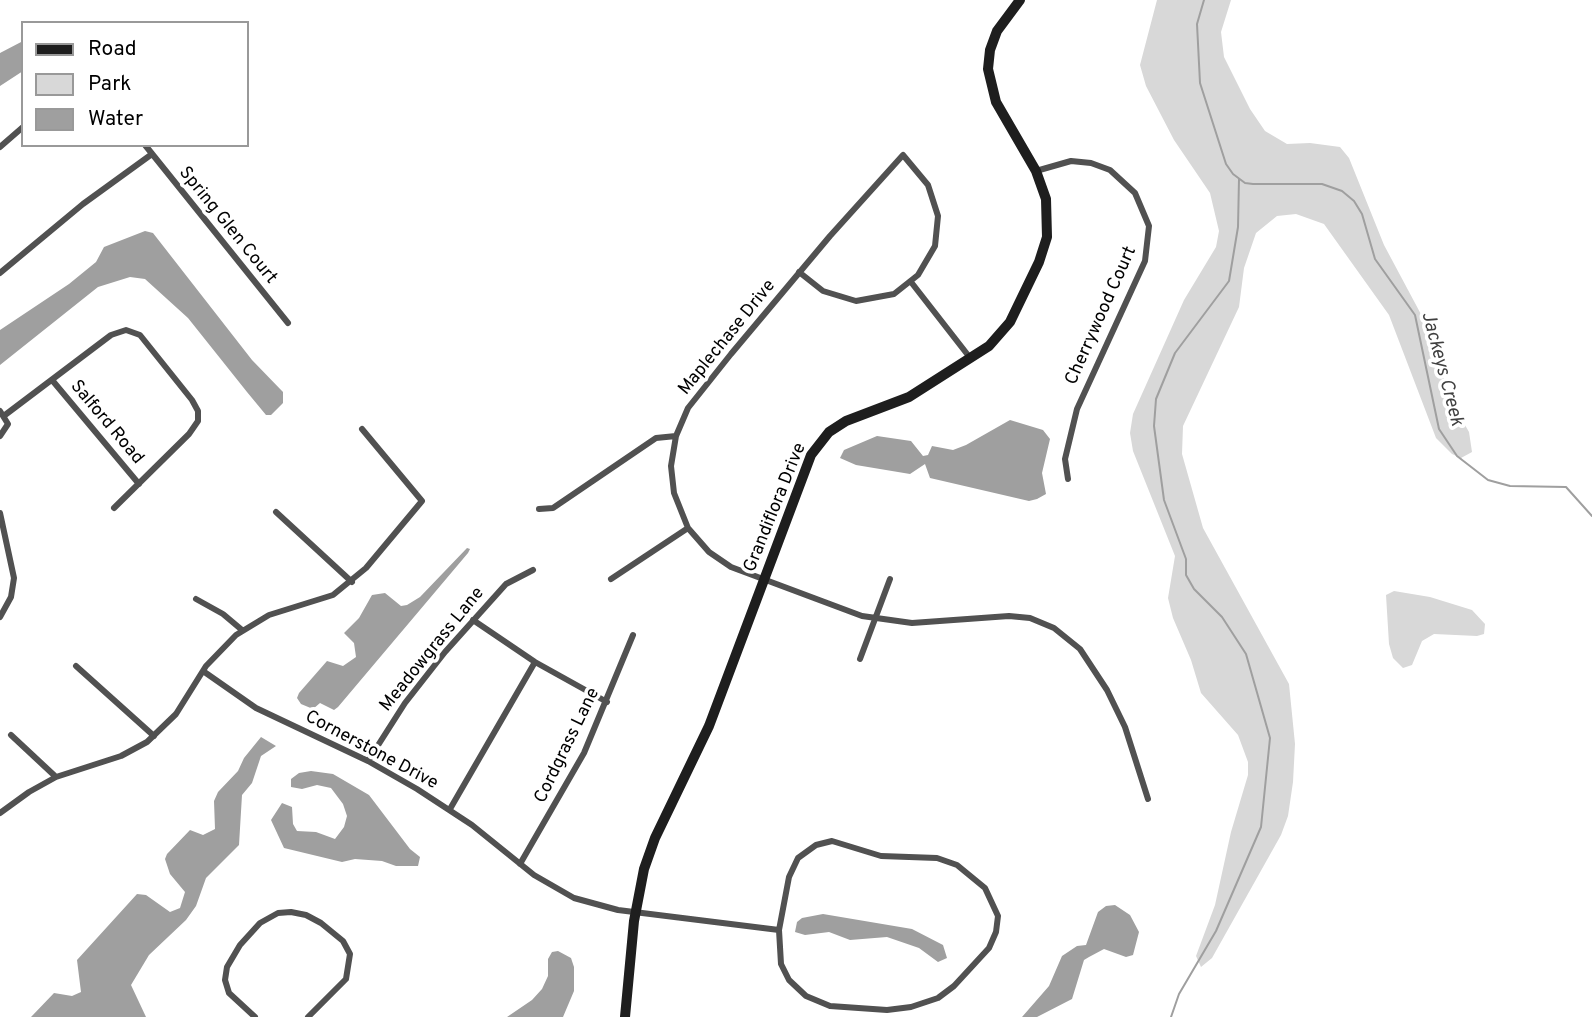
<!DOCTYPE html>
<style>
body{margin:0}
#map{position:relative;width:1592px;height:1017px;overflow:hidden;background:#fff;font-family:Overpass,sans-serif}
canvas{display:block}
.legend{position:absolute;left:21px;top:21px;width:228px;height:126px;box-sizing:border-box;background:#fff;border:2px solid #999;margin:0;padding:9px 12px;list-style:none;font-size:21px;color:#000}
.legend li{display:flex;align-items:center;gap:14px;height:35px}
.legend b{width:35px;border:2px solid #999}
</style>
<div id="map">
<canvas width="1592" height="1017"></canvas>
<ul class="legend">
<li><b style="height:9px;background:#1e1e1e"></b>Road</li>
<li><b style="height:19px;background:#d8d8d8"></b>Park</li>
<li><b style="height:19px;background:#9f9f9f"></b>Water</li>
</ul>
</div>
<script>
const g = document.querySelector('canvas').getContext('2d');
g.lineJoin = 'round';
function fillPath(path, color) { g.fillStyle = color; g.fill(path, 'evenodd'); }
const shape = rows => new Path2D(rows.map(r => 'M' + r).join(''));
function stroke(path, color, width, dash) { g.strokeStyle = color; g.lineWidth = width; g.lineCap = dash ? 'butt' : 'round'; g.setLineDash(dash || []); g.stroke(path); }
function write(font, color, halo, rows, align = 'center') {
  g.font = font + ' Overpass,sans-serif'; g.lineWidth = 7; g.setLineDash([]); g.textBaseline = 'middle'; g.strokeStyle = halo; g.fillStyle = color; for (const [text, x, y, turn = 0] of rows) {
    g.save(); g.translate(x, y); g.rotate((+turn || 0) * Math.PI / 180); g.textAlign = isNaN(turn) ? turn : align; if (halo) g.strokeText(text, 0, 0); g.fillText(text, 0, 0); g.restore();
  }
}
const green = shape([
 [1157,0,1231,0,1221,32,1224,57,1250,109,1265,131,1287,144,1310,143,1340,147,1349,158,1384,245,1431,333,1450,399,1469,432,1472,452,1461,458,1452,454,1436,438,1389,315,1324,224,1296,214,1277,216,1256,233,1244,268,1239,307,1183,426,1182,454,1203,528,1289,684,1295,744,1293,782,1288,816,1281,835,1212,958,1201,967,1196,956,1215,905,1231,832,1248,775,1248,762,1238,735,1201,693,1191,660,1173,618,1168,598,1175,556,1133,451,1130,433,1133,414,1184,300,1216,247,1219,231,1210,193,1174,140,1146,86,1140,65],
 [1394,591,1430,597,1472,610,1485,624,1484,634,1477,636,1434,634,1422,641,1412,665,1403,668,1393,658,1389,644,1386,595]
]);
const water = shape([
 [23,41,23,71,0,86,0,53],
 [145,231,153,233,252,360,283,392,283,403,271,415,266,415,247,392,188,318,145,279,130,277,98,287,0,365,0,330,69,284,96,262,104,247],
 [1010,420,1043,430,1050,439,1042,473,1046,494,1037,499,1029,501,930,478,925,464,910,474,856,465,840,458,844,450,877,436,911,441,923,456,928,455,932,446,953,450,966,445],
 [467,548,470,549,468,553,338,707,334,710,320,703,313,709,301,704,297,698,299,693,327,661,343,666,356,657,354,643,344,633,359,618,372,595,385,593,401,606,407,605,420,597],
 [261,737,276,746,261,756,252,783,242,795,239,845,206,878,196,906,186,920,149,955,131,985,146,1017,31,1017,54,993,72,996,81,992,77,960,137,894,146,895,170,912,180,908,185,892,170,874,165,859,167,854,190,830,203,835,215,829,214,801,218,792,238,771,244,758],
 [311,771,333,774,369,795,410,849,420,857,418,866,396,866,382,861,355,859,342,862,284,848,271,820,282,803,292,807,293,824,297,831,316,832,335,839,344,827,347,816,343,804,331,788,317,785,302,789,291,787,291,779,299,773],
 [1115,905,1130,915,1139,932,1133,955,1126,957,1104,949,1089,957,1084,960,1072,999,1037,1017,1022,1017,1049,986,1062,956,1077,946,1086,945,1098,912,1106,906],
 [823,914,912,929,943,945,947,958,938,962,919,948,887,937,850,940,829,932,805,935,795,932,797,922,802,918],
 [558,951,571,958,574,967,574,991,563,1017,507,1017,532,1000,542,989,548,976,548,959,552,952]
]);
const stream = shape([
 [1204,0,1197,24,1200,83,1226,164,1233,174,1245,183,1253,184,1322,184,1342,191,1354,201,1362,214,1375,259,1415,315,1439,429,1457,456,1488,480,1510,486,1566,487,1592,516],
 [1171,1017,1179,994,1216,931,1261,827,1270,738,1246,654,1222,617,1194,589,1186,575,1186,559,1164,500,1154,426,1156,399,1175,353,1229,281,1238,227,1239,179]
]);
const street = shape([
 [145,145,288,323],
 [0,147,23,127],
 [1036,171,1071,161,1091,163,1110,170,1135,193,1149,226,1145,261,1077,409,1065,459,1068,479],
 [799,272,823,291,856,301,894,294,918,275,935,246,938,216,928,185,903,155,830,236,731,354,688,408,676,436,671,466,674,493,688,528,709,552,731,567,862,616,912,623,1009,616,1030,618,1054,628,1080,649,1107,690,1125,727,1148,799],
 [0,273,83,204,152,154],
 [911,282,971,359],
 [52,380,139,484],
 [0,411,8,424,0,436],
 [5,415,111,335,126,330,140,335,192,400,198,411,198,421,189,434,114,508],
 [539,509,553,508,656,438,676,436],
 [276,512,352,582],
 [0,513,14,578,11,597,0,617],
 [611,579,688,528],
 [196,599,223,614,242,630],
 [473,620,535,662,607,702],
 [860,659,890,579],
 [76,666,154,736],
 [203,671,256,708,368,761,417,789,472,825,534,875,574,898,618,910,779,930,781,964,789,980,806,996,830,1006,887,1010,911,1007,938,998,954,986,989,948,996,932,998,916,985,888,957,865,937,858,881,856,832,841,816,845,798,858,789,877,779,930],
 [11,735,56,777],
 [368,761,405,703,445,652,506,584,533,570],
 [450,809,535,662],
 [0,813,29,792,56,777,121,756,147,742,176,714,206,666,236,635,269,615,333,595,366,568,422,501,362,429],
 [520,864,584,753,633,635],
 [255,1017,229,993,225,980,227,967,240,945,260,923,278,913,291,912,306,915,321,923,343,941,350,954,346,979,308,1017]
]);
const secondary = shape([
 [625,1017,634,921,644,869,655,838,709,726,811,455,829,432,846,421,909,397,989,346,1010,322,1039,262,1047,237,1046,199,1036,171,996,102,988,69,990,50,997,31,1020,0]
]);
const streetNames = [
 ["Spring Glen Court",227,226,51],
 ["Cherrywood Court",1102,316,-66],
 ["Maplechase Drive",728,338,-51],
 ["Salford Road",106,423,50],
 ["Grandiflora Drive",776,508,-68],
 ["Meadowgrass Lane",433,650,-51],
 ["Cordgrass Lane",568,746,-64],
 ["Cornerstone Drive",371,751,28]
];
const waterNames = [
 ["Jackeys Creek",1441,369,75]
];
fillPath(green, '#d8d8d8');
fillPath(water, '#9f9f9f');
stroke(stream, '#9f9f9f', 2);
stroke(street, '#515151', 6);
stroke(secondary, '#1e1e1e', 10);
write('18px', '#000', '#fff', streetNames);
write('italic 19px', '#404040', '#fff', waterNames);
</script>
